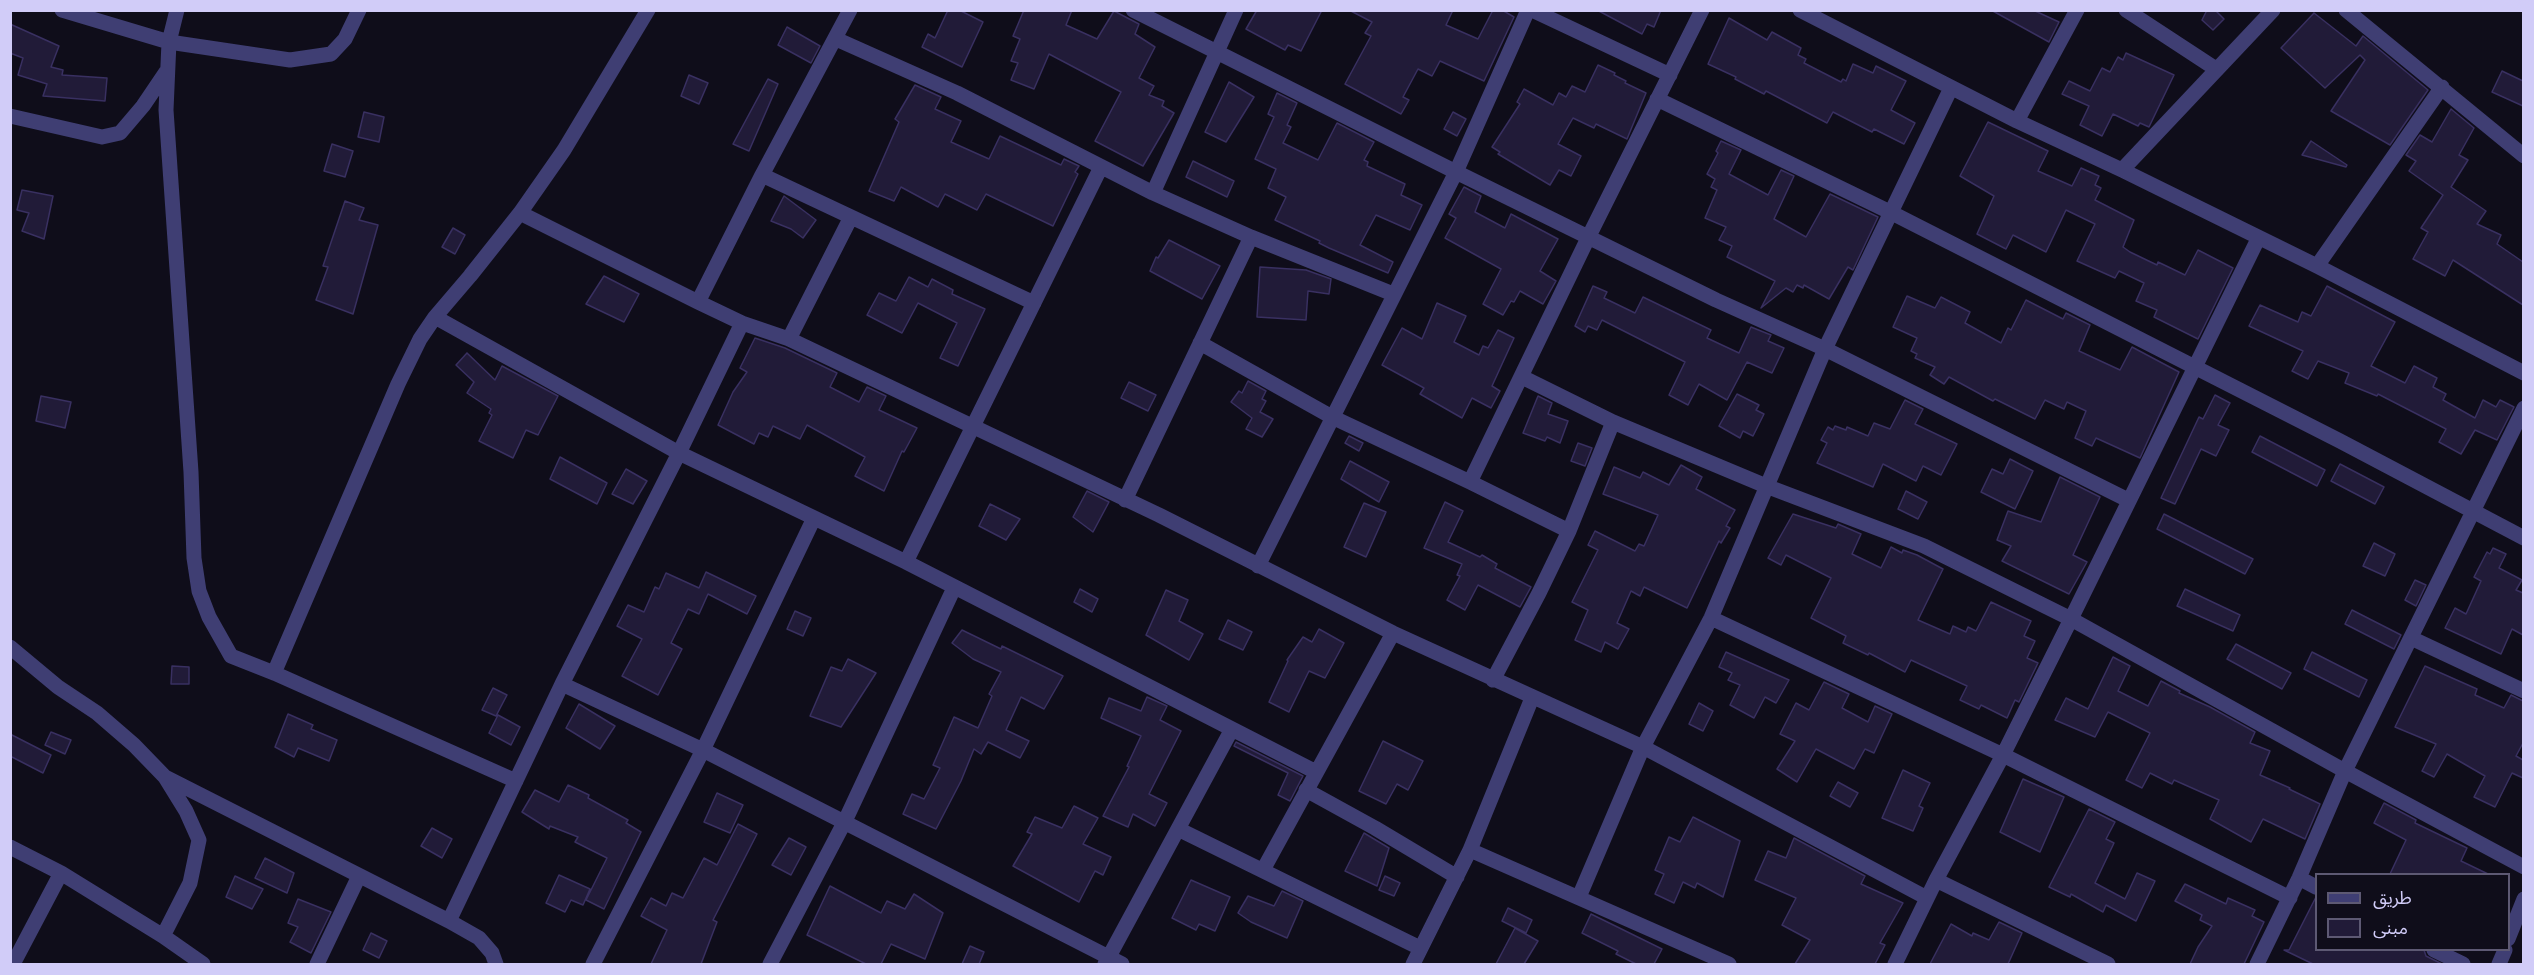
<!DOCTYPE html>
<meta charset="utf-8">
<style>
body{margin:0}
#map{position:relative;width:2534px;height:975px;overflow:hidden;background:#0f0d1a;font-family:Commissioner,"Noto Sans Arabic",sans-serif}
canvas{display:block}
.frame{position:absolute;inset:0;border:12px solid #d1ccf8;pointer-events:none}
.legend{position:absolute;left:2315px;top:873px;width:195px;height:78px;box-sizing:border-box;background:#0f0d1a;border:2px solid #5d5973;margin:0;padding:8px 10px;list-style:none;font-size:18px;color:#d1ccf8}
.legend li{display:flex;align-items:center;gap:12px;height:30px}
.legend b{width:30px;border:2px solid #5d5973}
</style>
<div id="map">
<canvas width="2534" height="975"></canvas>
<div class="frame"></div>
<ul class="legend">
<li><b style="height:8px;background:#3f3e73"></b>طريق</li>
<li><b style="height:16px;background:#211b38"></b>مبنى</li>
</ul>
</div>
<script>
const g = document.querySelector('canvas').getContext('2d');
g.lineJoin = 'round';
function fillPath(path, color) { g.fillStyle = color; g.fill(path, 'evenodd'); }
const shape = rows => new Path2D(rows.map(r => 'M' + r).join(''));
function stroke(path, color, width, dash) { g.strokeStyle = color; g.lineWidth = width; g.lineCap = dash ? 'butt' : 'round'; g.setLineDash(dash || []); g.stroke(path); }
const building = shape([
 [948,10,959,10,983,22,962,67,922,47,928,34,935,38,948,10],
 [1024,10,1072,10,1066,25,1097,39,1114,11,1139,24,1135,34,1155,47,1139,78,1154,86,1149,95,1164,101,1162,106,1174,113,1143,166,1095,141,1121,92,1049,54,1034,89,1011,80,1018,63,1011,61,1020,39,1013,36,1024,10],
 [1257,10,1322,10,1301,51,1288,45,1285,50,1246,29,1257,10],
 [1349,10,1453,10,1446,25,1478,39,1493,10,1502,10,1514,17,1484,81,1440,61,1432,76,1418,69,1403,97,1409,100,1401,114,1345,84,1371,36,1365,33,1372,22,1349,10],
 [1597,10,1661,10,1654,27,1647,24,1642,34,1597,10],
 [1991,10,2033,10,2059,22,2049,42,1991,10],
 [2207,10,2215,10,2224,19,2213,30,2202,20,2207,10],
 [2314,13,2356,46,2363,36,2428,90,2390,145,2331,111,2365,60,2360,55,2325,88,2281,48,2314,13],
 [1729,18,1767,40,1772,32,1801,48,1798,55,1806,59,1804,63,1841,82,1843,79,1846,81,1853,64,1873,73,1876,66,1906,81,1891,110,1915,123,1904,144,1874,129,1872,132,1833,112,1827,123,1766,91,1764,94,1735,79,1736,77,1708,64,1729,18],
 [10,24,59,46,51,67,63,70,62,75,107,78,105,101,43,96,47,84,18,75,23,58,10,53,10,24],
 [787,27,820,46,811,63,778,45,787,27],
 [2126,53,2174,75,2149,127,2140,123,2138,126,2113,114,2102,136,2080,125,2089,106,2062,94,2069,81,2090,91,2102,68,2110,72,2118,57,2123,60,2126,53],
 [1598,65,1615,73,1614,75,1626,81,1625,83,1646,93,1627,139,1596,124,1594,128,1573,118,1558,144,1581,156,1571,176,1559,170,1550,185,1498,154,1500,152,1492,147,1520,104,1517,102,1524,89,1553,105,1559,93,1566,97,1572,86,1585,92,1598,65],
 [2502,71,2523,81,2523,106,2492,92,2502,71],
 [689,75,708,83,699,104,681,96,689,75],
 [768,79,778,84,749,151,733,144,768,79],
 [1229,82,1254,97,1226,142,1205,132,1229,82],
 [915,85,941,97,935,109,961,121,951,142,989,159,1000,136,1061,165,1064,159,1079,166,1075,172,1078,174,1053,226,986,194,977,210,945,194,938,207,901,187,894,201,869,191,899,122,895,119,915,85],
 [1277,93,1297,103,1287,125,1291,127,1283,143,1318,160,1337,123,1374,142,1364,160,1368,162,1367,166,1405,184,1401,195,1422,205,1410,230,1376,215,1360,245,1393,262,1388,273,1329,248,1319,243,1320,241,1275,220,1286,197,1268,188,1276,169,1255,159,1274,117,1268,114,1277,93],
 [2451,109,2474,128,2459,155,2468,160,2451,187,2486,211,2477,224,2501,235,2497,244,2523,262,2523,305,2453,260,2445,276,2413,259,2428,232,2421,228,2443,195,2409,171,2416,161,2406,155,2420,135,2432,142,2451,109],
 [364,112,384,117,379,142,358,137,364,112],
 [1453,112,1466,119,1457,136,1444,129,1453,112],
 [1988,122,2048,151,2038,171,2072,186,2081,168,2099,176,2095,185,2101,188,2095,200,2134,220,2123,247,2130,252,2157,265,2158,262,2185,275,2198,250,2233,268,2198,339,2154,317,2157,310,2136,301,2144,283,2119,271,2115,278,2077,261,2095,224,2066,210,2046,252,2013,235,2006,249,1977,234,1994,196,1960,176,1988,122],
 [1721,141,1741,150,1729,174,1768,195,1781,170,1794,176,1774,219,1806,237,1830,194,1878,217,1853,270,1848,267,1829,299,1804,285,1803,288,1797,285,1793,292,1786,288,1761,308,1775,281,1727,257,1732,246,1719,240,1726,227,1705,218,1717,190,1711,187,1715,179,1707,174,1718,153,1716,151,1721,141],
 [2311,141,2347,165,2346,167,2302,155,2311,141],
 [332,144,353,151,345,177,324,171,332,144],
 [1193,161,1234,181,1227,197,1186,177,1193,161],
 [1464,187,1481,196,1475,212,1505,228,1511,214,1558,239,1540,271,1556,281,1543,304,1520,291,1514,302,1511,301,1503,315,1483,304,1501,269,1445,238,1456,218,1449,214,1464,187],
 [22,190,53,196,44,239,22,231,29,213,17,210,22,190],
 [784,196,816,220,803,238,791,229,771,221,784,196],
 [345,201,364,208,359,220,378,225,353,314,316,300,328,267,323,266,345,201],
 [453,228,465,235,455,254,442,247,453,228],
 [1169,240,1220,266,1202,299,1150,271,1156,257,1158,258,1169,240],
 [1260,267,1306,270,1331,279,1329,294,1308,291,1306,320,1257,317,1260,267],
 [604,276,639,294,624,322,586,304,604,276],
 [909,277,928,287,932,279,953,290,952,294,985,309,958,366,940,358,957,323,918,303,902,333,867,315,879,293,896,301,909,277],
 [1593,286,1607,292,1604,298,1635,313,1643,297,1711,330,1707,338,1739,353,1751,327,1771,335,1768,341,1784,348,1772,373,1747,362,1727,400,1699,384,1688,405,1669,395,1685,362,1602,320,1597,330,1588,326,1585,332,1575,326,1593,286],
 [2327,286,2395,322,2371,366,2405,383,2414,366,2437,378,2433,387,2446,394,2443,400,2475,418,2483,400,2496,407,2500,400,2514,407,2497,440,2475,430,2461,454,2439,442,2446,429,2378,394,2377,396,2345,383,2349,373,2318,361,2308,379,2292,371,2303,351,2249,326,2260,305,2298,322,2302,312,2311,316,2327,286],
 [1907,296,1935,308,1941,297,1970,312,1965,323,2001,343,2008,328,2011,330,2026,300,2063,319,2066,313,2090,325,2079,351,2120,370,2132,347,2179,372,2140,458,2096,438,2092,446,2075,438,2086,411,2067,402,2064,409,2045,400,2035,419,1995,399,1993,401,1949,377,1944,384,1930,375,1935,367,1915,358,1917,354,1911,351,1917,338,1893,327,1907,296],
 [1437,303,1466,316,1454,342,1479,355,1483,346,1488,348,1498,330,1514,338,1492,386,1500,391,1491,408,1472,398,1462,418,1420,394,1424,388,1382,365,1402,328,1422,339,1437,303],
 [755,338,785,348,837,373,830,387,859,402,867,387,886,396,879,410,917,428,904,452,902,451,884,491,855,476,865,457,807,425,800,439,773,426,768,437,759,433,754,444,718,425,733,392,747,372,740,368,755,338],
 [467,353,495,380,502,366,558,396,538,435,526,430,513,458,479,441,492,415,489,413,491,409,467,393,474,382,456,365,467,353],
 [1248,381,1266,391,1262,399,1266,401,1260,412,1273,419,1262,437,1246,429,1252,418,1231,402,1239,391,1242,393,1248,381],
 [1129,382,1156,395,1148,411,1121,398,1129,382],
 [1737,394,1759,405,1756,410,1764,414,1753,436,1743,431,1740,438,1719,426,1737,394],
 [2215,395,2230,403,2218,425,2229,430,2216,456,2201,449,2175,504,2161,498,2199,417,2203,419,2215,395],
 [41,396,71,402,65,428,36,421,41,396],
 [1538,396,1552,403,1548,414,1568,421,1560,443,1547,437,1545,441,1523,433,1538,396],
 [1905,400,1923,409,1915,424,1957,444,1941,475,1923,466,1916,481,1883,464,1873,487,1817,463,1827,443,1821,440,1828,427,1833,430,1835,426,1846,430,1847,427,1868,436,1874,423,1890,429,1905,400],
 [1349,436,1363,443,1359,451,1345,443,1349,436],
 [2260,436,2325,470,2317,486,2252,452,2260,436],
 [1578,443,1592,448,1585,466,1571,461,1578,443],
 [560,457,607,483,597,504,550,479,560,457],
 [2010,459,2033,471,2015,509,1981,492,1992,469,2003,474,2010,459],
 [1350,461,1389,482,1379,502,1341,479,1350,461],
 [2340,464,2384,487,2375,504,2331,481,2340,464],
 [1681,465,1702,477,1696,489,1735,510,1726,526,1730,528,1721,543,1719,541,1687,608,1644,587,1640,596,1631,591,1617,623,1629,629,1618,649,1605,642,1601,652,1575,640,1588,610,1572,602,1598,550,1588,545,1595,531,1635,551,1639,544,1644,546,1658,515,1603,494,1614,467,1640,478,1643,472,1669,485,1681,465],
 [626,469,647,481,633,504,612,494,626,469],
 [2060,477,2100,497,2073,555,2087,562,2069,594,2002,561,2011,546,1997,540,2008,511,2041,522,2060,477],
 [1087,491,1109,502,1093,532,1073,517,1087,491],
 [1906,491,1927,502,1918,519,1898,509,1906,491],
 [1445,502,1463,511,1448,542,1480,557,1482,555,1497,564,1495,568,1531,587,1520,607,1478,585,1465,610,1447,600,1460,576,1457,575,1462,564,1424,548,1445,502],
 [1364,503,1386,512,1366,557,1344,547,1364,503],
 [990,504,1020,519,1006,540,979,526,990,504],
 [1793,514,1836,528,1838,524,1861,534,1852,554,1881,568,1891,547,1902,553,1903,550,1917,555,1943,569,1918,620,1950,634,1953,626,1966,632,1968,627,1976,631,1991,602,2031,621,2024,636,2035,641,2027,658,2038,663,2019,702,2015,700,2007,718,1981,705,1979,709,1960,700,1967,686,1911,660,1905,672,1869,653,1868,655,1843,643,1846,636,1811,618,1831,578,1786,555,1781,565,1768,558,1793,514],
 [2164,514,2253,559,2245,574,2157,529,2164,514],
 [2374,543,2395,554,2385,576,2363,566,2374,543],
 [2493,548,2506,554,2499,568,2522,580,2516,590,2523,593,2523,635,2512,629,2501,654,2445,628,2455,608,2466,614,2481,581,2474,577,2487,552,2490,554,2493,548],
 [706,572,756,596,747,614,708,594,699,614,688,609,671,643,682,649,658,695,622,676,642,639,617,626,628,605,644,612,655,587,659,589,666,573,699,588,706,572],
 [2415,580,2426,585,2416,606,2405,600,2415,580],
 [1080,589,1098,599,1092,612,1074,602,1080,589],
 [2185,589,2240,615,2233,631,2177,606,2185,589],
 [1166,590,1188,600,1179,621,1203,634,1189,660,1146,635,1166,590],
 [2352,610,2401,635,2394,649,2345,624,2352,610],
 [795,611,811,618,803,636,787,629,795,611],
 [1228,620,1252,632,1243,650,1219,639,1228,620],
 [1319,629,1344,643,1325,678,1309,671,1289,712,1269,702,1288,661,1287,660,1303,637,1312,642,1319,629],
 [962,630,1001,649,1002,646,1063,676,1044,709,1021,697,1006,730,1029,741,1020,758,988,742,981,754,974,749,961,781,936,829,903,814,912,794,924,799,940,768,933,765,954,717,978,728,992,696,989,694,1001,672,973,659,952,643,962,630],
 [2236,644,2291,673,2282,689,2227,659,2236,644],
 [1726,652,1789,680,1776,703,1765,697,1754,718,1730,705,1740,685,1728,680,1732,673,1719,667,1726,652],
 [2312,652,2367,680,2359,697,2304,669,2312,652],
 [2113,657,2130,666,2118,691,2148,706,2161,681,2180,691,2179,693,2210,707,2255,732,2250,743,2270,751,2260,775,2290,788,2289,789,2320,804,2305,839,2263,819,2251,842,2210,819,2219,800,2174,780,2172,784,2150,773,2142,788,2126,780,2150,733,2108,712,2095,737,2055,720,2066,698,2088,709,2113,657],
 [848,659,876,673,841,727,810,716,831,667,842,671,848,659],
 [172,666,189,667,189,684,171,684,172,666],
 [2425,666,2477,689,2475,695,2504,708,2511,695,2523,701,2523,743,2516,756,2523,760,2523,778,2512,773,2495,807,2474,797,2485,776,2447,754,2434,777,2422,771,2436,744,2395,727,2425,666],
 [1824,682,1849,694,1842,708,1868,722,1875,706,1892,714,1874,753,1865,749,1854,769,1816,749,1797,782,1777,769,1795,741,1780,734,1796,703,1809,710,1824,682],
 [493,688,507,695,496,716,482,710,493,688],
 [1147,697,1167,706,1160,720,1181,731,1149,794,1167,803,1155,826,1133,814,1128,827,1103,816,1129,767,1127,766,1141,736,1101,718,1109,698,1141,711,1147,697],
 [1699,703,1713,711,1703,731,1689,724,1699,703],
 [579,704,615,726,600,749,566,728,579,704],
 [288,714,313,725,311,729,337,740,329,761,298,748,294,757,275,747,288,714],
 [498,715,520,727,511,745,489,733,498,715],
 [51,732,71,740,65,754,45,745,51,732],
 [10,734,51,755,43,773,10,756,10,734],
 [1383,741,1423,761,1408,790,1397,784,1386,804,1359,791,1383,741],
 [1236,742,1303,776,1290,801,1278,795,1288,773,1234,746,1236,742],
 [1903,770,1930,783,1919,806,1923,808,1913,831,1882,818,1903,770],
 [2023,779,2064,797,2040,852,2000,832,2023,779],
 [1838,782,1858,793,1850,807,1830,796,1838,782],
 [568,785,589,795,588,798,628,820,626,823,641,832,604,909,586,900,607,858,575,842,578,837,550,826,549,829,522,812,535,790,559,802,568,785],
 [717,793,743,805,730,833,704,822,717,793],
 [2384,803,2416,820,2415,823,2467,848,2461,861,2488,874,2390,874,2406,840,2374,823,2384,803],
 [1074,806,1098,818,1083,844,1111,857,1103,875,1095,871,1079,902,1013,866,1032,834,1027,832,1035,817,1062,828,1074,806],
 [2089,809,2115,822,2106,839,2114,843,2095,883,2125,899,2137,873,2155,881,2136,921,2106,905,2103,912,2071,894,2070,897,2049,887,2089,809],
 [1693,817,1740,841,1723,897,1697,883,1695,888,1683,882,1674,903,1655,894,1664,874,1655,870,1669,837,1680,842,1693,817],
 [738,824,757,834,713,920,717,922,701,964,651,964,667,930,641,916,651,898,666,906,672,893,683,898,704,858,717,865,738,824],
 [432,828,452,839,442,858,421,846,432,828],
 [1364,833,1389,848,1377,886,1345,871,1364,833],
 [789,838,806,847,791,875,772,865,789,838],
 [1794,838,1865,876,1861,884,1903,903,1880,943,1885,945,1875,964,1795,964,1810,940,1782,925,1796,898,1755,880,1768,851,1786,858,1794,838],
 [265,858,294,873,287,893,255,878,265,858],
 [559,875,590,889,583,905,571,900,565,912,546,903,559,875],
 [235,876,263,889,252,909,226,897,235,876],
 [1385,876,1400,883,1394,896,1379,890,1385,876],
 [1191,880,1230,897,1215,931,1199,924,1196,930,1172,918,1191,880],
 [2185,884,2226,904,2228,898,2255,910,2252,916,2264,922,2244,964,2190,964,2198,947,2212,926,2200,920,2202,915,2175,901,2185,884],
 [830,886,881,913,887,901,905,909,914,894,943,913,925,959,891,944,881,964,866,964,807,935,830,886],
 [1282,891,1303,901,1287,938,1251,922,1238,913,1248,896,1274,906,1282,891],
 [2316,897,2316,950,2424,950,2426,956,2442,964,2313,964,2284,950,2289,950,2316,897],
 [298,899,331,912,311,953,290,942,298,927,288,923,298,899],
 [1508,908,1532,920,1526,933,1502,921,1508,908],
 [1591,914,1662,949,1654,964,1636,964,1616,954,1618,951,1582,933,1591,914],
 [1999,922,2022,933,2008,964,1930,964,1951,924,1972,936,1973,933,1989,940,1999,922],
 [1515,928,1538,941,1524,964,1496,964,1515,928],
 [371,933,387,941,379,958,363,950,371,933],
 [970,946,984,952,979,964,962,964,970,946]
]);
const minor = shape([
 [62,10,169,42,290,60,331,54,345,39,359,10],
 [177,10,169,42,166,110,191,472,194,558,199,591,209,617,231,656,274,673,516,781],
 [1133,10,1456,172,1716,300,1825,349,2128,500],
 [1532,10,1670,75],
 [1800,10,2017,121,2122,170,2317,266,2524,373],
 [2126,10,2216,69],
 [2346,10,2524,156],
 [836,39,957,93,1153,193,1251,237,1393,294],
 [1657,99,1892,213,2340,441,2524,538],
 [10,116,102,137,120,133,143,106,166,72],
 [2017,121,2077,10],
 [2122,170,2273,10],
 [762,175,1034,303],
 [1153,193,1236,10],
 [520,213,698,302,742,323,789,339,1159,515,1393,633,1643,747,1927,898],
 [2317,266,2442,87],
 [698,302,762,175,850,10],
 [435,317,679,453,906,562,1316,772],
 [742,323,679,453,562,684,703,750,1122,964],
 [789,339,851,217],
 [1200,343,1332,417,1470,482,1569,531],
 [1522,377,1613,422,1766,486,1924,546,2071,619,2345,771,2524,867],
 [1470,482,1589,236,1702,10],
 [1125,500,1251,237],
 [906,562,1101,167],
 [1258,566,1456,172,1528,10],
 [1711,618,2003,755,2290,898],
 [2411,638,2524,691],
 [10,647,58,687,97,713,134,745,165,777,186,811,199,840,190,883,163,936],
 [274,673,398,384,420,339,435,317,470,276,520,213,564,150,648,10],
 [1493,680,1539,593,1569,531,1613,422],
 [165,777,449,921,479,938,492,953,496,964],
 [1306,790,1375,828,1457,877],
 [1178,829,1420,948],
 [10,847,61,873,163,936,203,964],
 [1470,850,1729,964],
 [1263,870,1393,633],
 [2299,878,2316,887],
 [1936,880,2108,964],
 [1579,897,1643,747,1711,618,1825,349,1951,88],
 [449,921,562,684],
 [2508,939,2524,899],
 [2434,950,2463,964],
 [13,964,61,873],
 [317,964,359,876],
 [593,964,703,750,814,518],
 [770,964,845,821,954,588],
 [1105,964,1232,729],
 [1413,964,1470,850,1532,698],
 [1895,964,1936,880,2003,755,2071,619,2258,239],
 [2257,964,2299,878,2345,771,2524,408],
 [2499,964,2505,950]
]);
fillPath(building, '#211b38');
stroke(building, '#393061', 1.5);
stroke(minor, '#3f3e73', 15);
</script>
